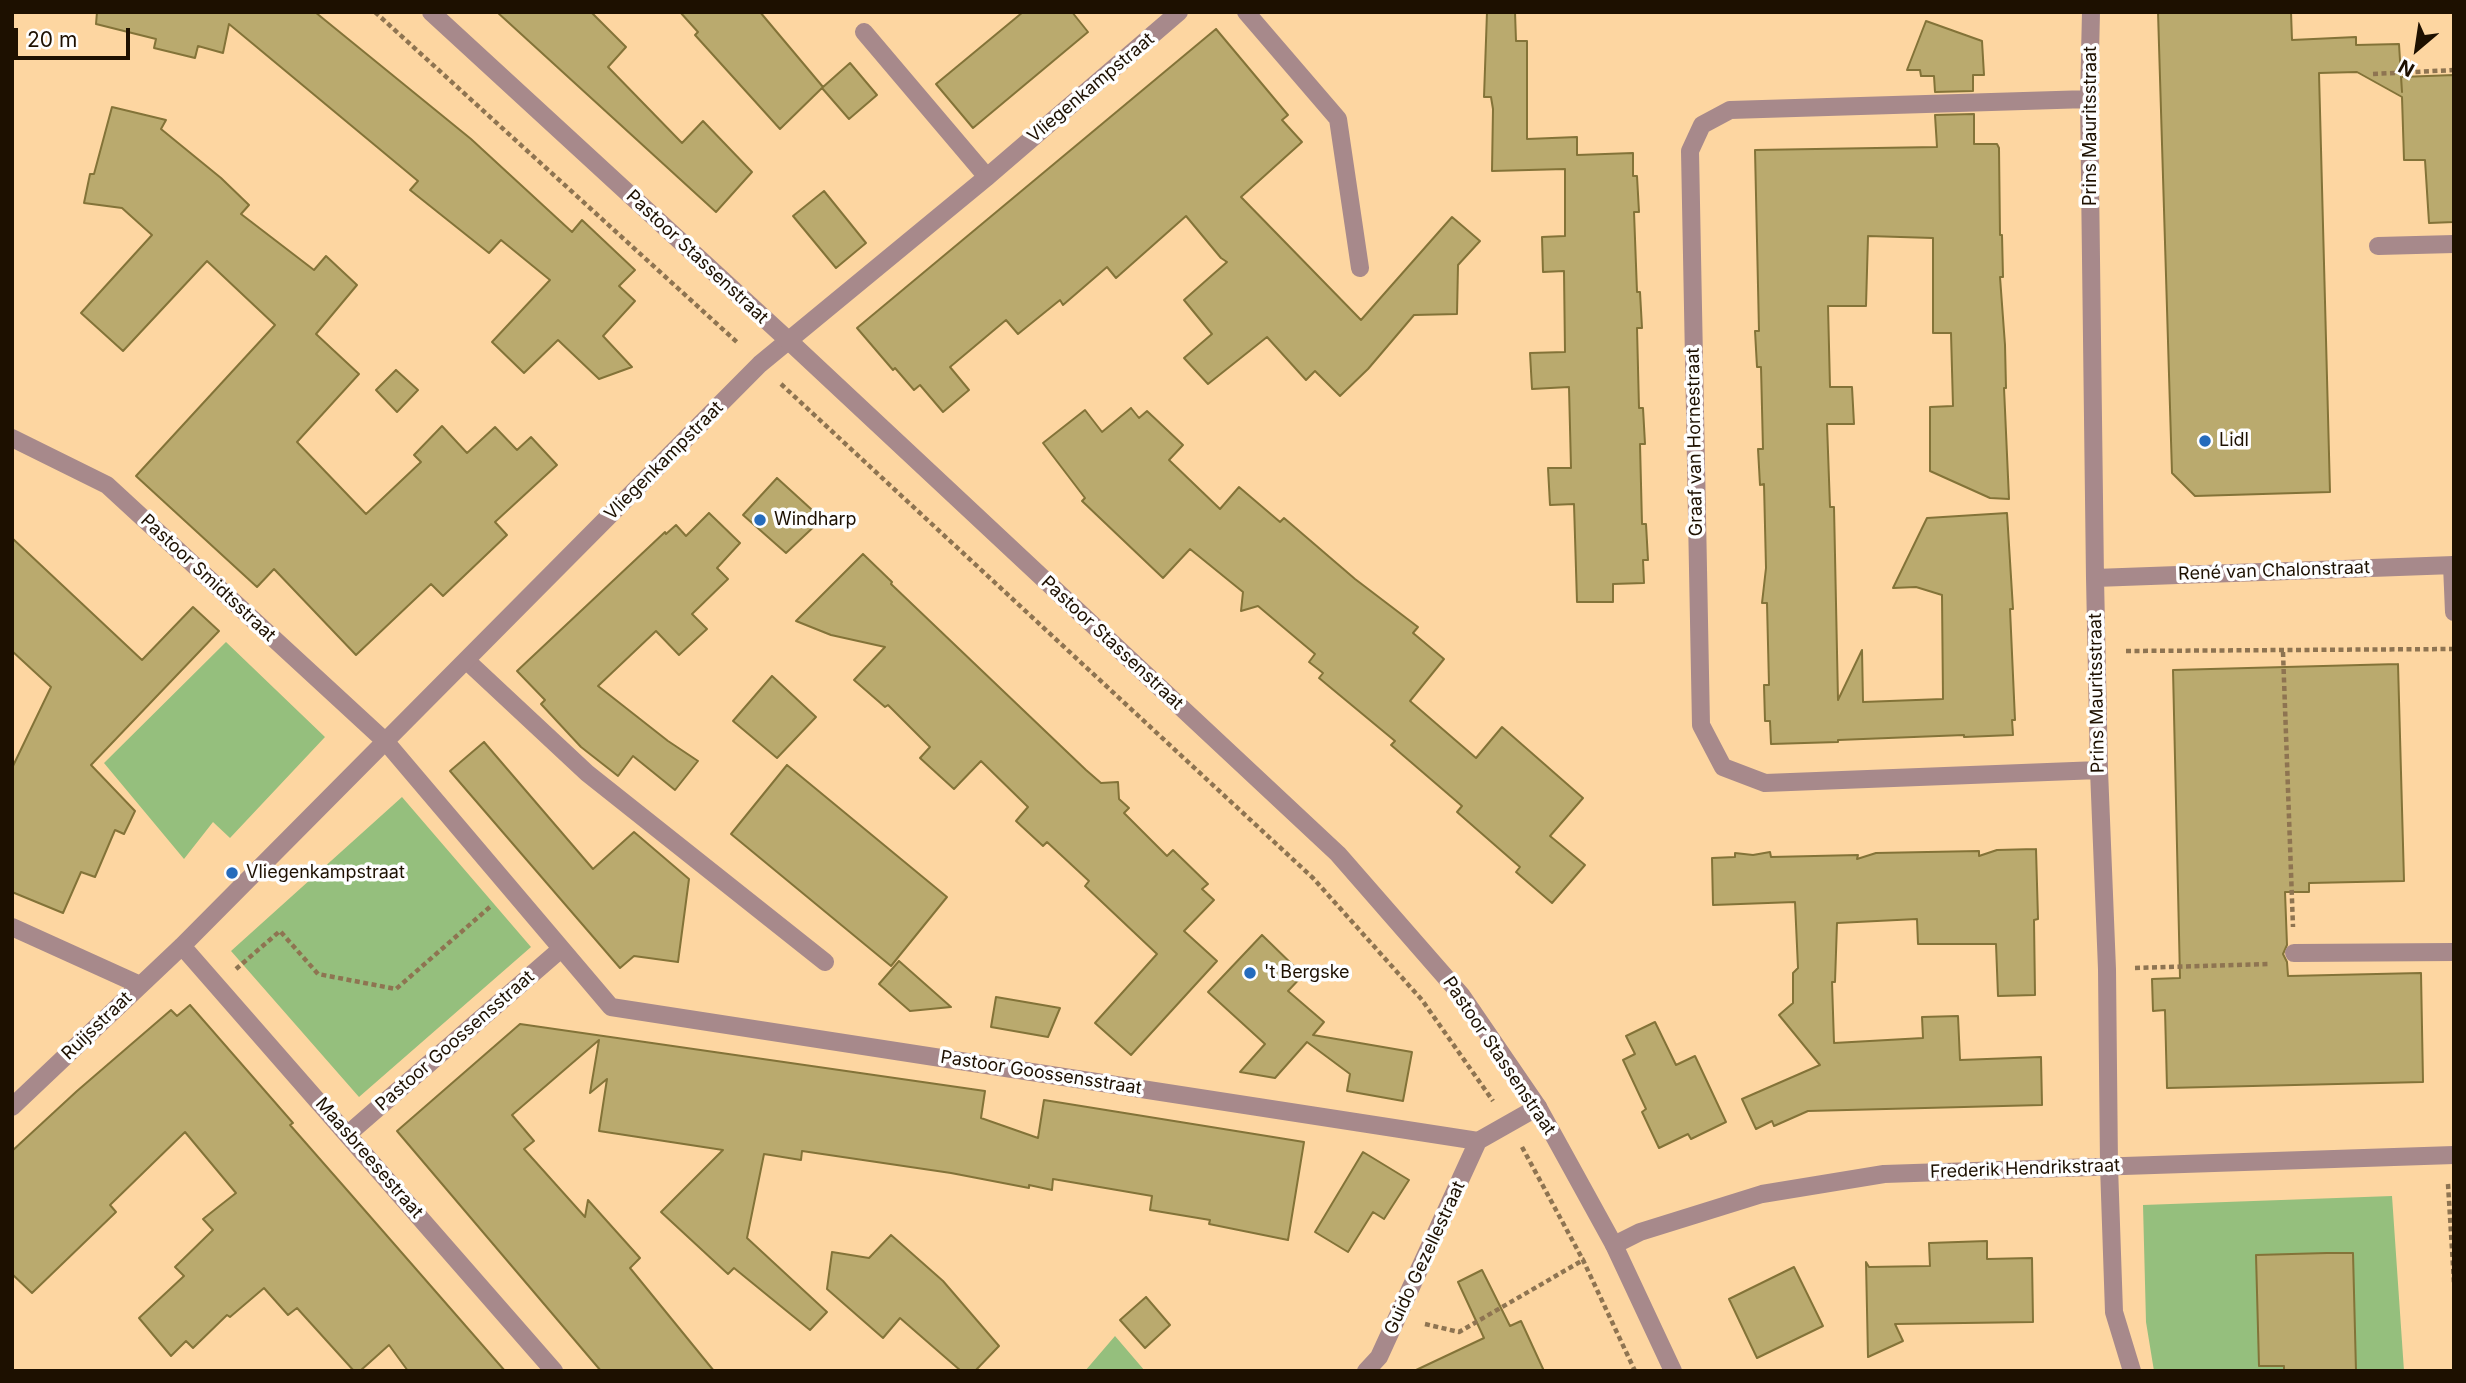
<!DOCTYPE html>
<meta charset="utf-8">
<style>
body{margin:0}
#map{position:relative;width:2466px;height:1383px;overflow:hidden;background:#fdd6a1;font-family:Inter,sans-serif}
canvas{display:block}
.frame{position:absolute;inset:0;border:14px solid #1d1000;pointer-events:none}
.north{position:absolute;left:2382px;top:14px;width:70px;height:70px;-webkit-text-stroke:5px #fefefe;paint-order:stroke;rotate:209deg;font-size:19px;font-weight:700;line-height:28px;text-align:center;color:#1d1000}
.north::after{content:'';display:block;margin:auto;width:24px;height:32px;background:#1d1000;clip-path:polygon(50% 0,100% 100%,50% 72%,0 100%)}
.scale{position:absolute;left:14px;top:28px;width:116px;height:32px;box-sizing:border-box;border:4px solid #1d1000;border-top:0;padding-left:9px;font-size:21px;line-height:24px;white-space:nowrap;color:#1d1000;-webkit-text-stroke:5px #fefefe;paint-order:stroke}
</style>
<div id="map">
<canvas width="2466" height="1383"></canvas>
<div class="frame"></div>
<div class="north">N</div>
<div class="scale">20 m</div>
</div>
<script>
const g = document.querySelector('canvas').getContext('2d');
g.lineJoin = 'round';
function fillPath(path, color) { g.fillStyle = color; g.fill(path, 'evenodd'); }
const shape = rows => new Path2D(rows.map(r => 'M' + r).join(''));
function stroke(path, color, width, dash) { g.strokeStyle = color; g.lineWidth = width; g.lineCap = dash ? 'butt' : 'round'; g.setLineDash(dash || []); g.stroke(path); }
function write(font, color, halo, rows, align = 'center') {
  g.font = font + ' Inter,sans-serif'; g.lineWidth = 7; g.setLineDash([]); g.textBaseline = 'middle'; g.strokeStyle = halo; g.fillStyle = color; for (const [text, x, y, turn = 0] of rows) {
    g.save(); g.translate(x, y); g.rotate((+turn || 0) * Math.PI / 180); g.textAlign = isNaN(turn) ? turn : align; if (halo) g.strokeText(text, 0, 0); g.fillText(text, 0, 0); g.restore();
  }
}
const green = shape([
 [226,642,325,737,230,838,213,822,184,859,104,763],
 [402,797,531,947,359,1097,231,951],
 [2392,1196,2404,1371,2154,1371,2146,1322,2143,1205],
 [1115,1336,1145,1371,1085,1371]
]);
const building = shape([
 [97,12,315,12,471,139,572,232,582,220,635,270,619,286,635,301,603,336,632,367,599,379,558,340,524,373,492,342,550,280,501,240,489,253,410,190,418,181,229,24,223,53,198,46,195,58,154,48,156,39,96,24,97,12],
 [497,12,591,12,626,47,608,67,682,143,703,121,752,172,716,212,497,12],
 [680,12,760,12,823,87,850,63,877,95,849,119,822,88,780,129,695,35,698,32,680,12],
 [1023,12,1072,12,1088,32,973,128,936,84,1023,12],
 [1487,12,1515,12,1516,41,1527,41,1527,139,1577,137,1577,155,1633,153,1633,176,1637,176,1639,212,1634,212,1637,292,1640,292,1642,328,1637,328,1639,408,1643,408,1645,444,1640,444,1642,524,1646,524,1648,560,1643,560,1644,583,1613,584,1613,602,1577,602,1574,504,1550,505,1548,468,1571,468,1569,387,1532,389,1530,353,1565,352,1564,271,1543,272,1542,237,1565,236,1565,169,1492,171,1493,109,1491,97,1484,97,1487,12],
 [2158,12,2291,12,2292,40,2356,37,2356,45,2399,44,2402,92,2401,77,2454,75,2454,222,2429,223,2425,160,2404,160,2402,97,2357,72,2319,73,2330,492,2195,496,2172,473,2158,12],
 [1926,21,1982,41,1984,75,1973,75,1973,91,1935,92,1934,76,1921,76,1920,70,1907,70,1926,21],
 [1216,29,1288,115,1282,120,1302,142,1241,197,1361,320,1452,217,1480,241,1458,265,1457,314,1414,315,1368,369,1340,396,1315,371,1306,380,1267,337,1208,384,1184,358,1212,334,1184,300,1227,262,1221,258,1186,216,1116,278,1107,267,1063,305,1060,300,1018,334,1006,320,950,367,969,390,943,412,920,385,914,390,895,368,893,370,857,328,1216,29],
 [112,107,166,120,161,129,221,178,249,205,241,214,314,270,326,256,357,285,316,334,359,374,297,442,366,514,421,462,414,455,442,426,467,453,495,427,517,450,531,437,557,465,495,522,507,535,443,596,431,584,356,655,274,569,257,587,136,476,275,325,207,261,123,351,81,313,152,235,122,208,84,203,90,174,94,174,112,107],
 [1974,114,1974,144,1997,144,1999,148,2000,235,2002,235,2003,277,2000,277,2005,345,2006,388,2004,388,2009,499,1990,498,1930,471,1930,407,1953,406,1951,333,1933,333,1933,238,1868,236,1866,306,1828,306,1830,387,1852,387,1854,424,1827,424,1830,507,1834,507,1838,700,1862,650,1863,702,1943,699,1942,595,1916,587,1893,588,1927,518,2007,513,2013,609,2010,609,2015,720,2012,720,2013,735,1964,737,1964,735,1838,740,1838,742,1771,744,1770,721,1765,721,1764,685,1769,685,1767,603,1762,603,1766,568,1764,484,1760,485,1758,449,1763,449,1761,367,1757,367,1755,331,1759,331,1755,150,1937,147,1935,115,1974,114],
 [824,191,866,243,836,268,793,216,824,191],
 [396,370,418,390,397,412,376,390,396,370],
 [1131,408,1139,418,1147,411,1183,445,1169,460,1220,509,1239,487,1280,522,1284,518,1355,579,1418,627,1413,633,1444,659,1410,701,1476,758,1502,727,1583,798,1550,836,1585,865,1552,903,1516,872,1520,867,1457,812,1462,806,1391,745,1395,741,1319,678,1323,673,1309,662,1315,654,1258,606,1241,611,1243,592,1190,549,1163,578,1082,501,1085,498,1043,443,1085,410,1102,432,1131,408],
 [777,478,822,519,786,553,743,515,777,478],
 [709,513,740,543,717,568,728,579,692,614,707,629,679,655,656,631,598,686,668,741,698,761,675,790,633,756,618,776,581,747,541,704,545,700,517,671,665,532,666,534,676,525,686,536,709,513],
 [12,538,142,660,193,607,219,631,91,765,135,811,124,834,115,830,95,877,81,872,63,913,12,892,12,768,51,687,12,651,12,538],
 [863,554,892,582,891,584,1086,770,1101,783,1118,782,1119,799,1129,808,1124,813,1167,856,1173,850,1208,884,1202,889,1214,900,1184,931,1217,961,1131,1055,1095,1023,1157,954,1085,886,1089,881,1047,842,1043,846,1016,821,1028,807,981,761,954,789,920,758,930,747,888,705,885,707,854,680,885,647,831,635,796,621,863,554],
 [2398,664,2404,881,2309,883,2309,892,2285,892,2287,945,2283,954,2287,962,2288,976,2421,973,2423,1082,2167,1088,2165,1010,2153,1011,2152,979,2180,978,2173,670,2398,664],
 [772,676,816,717,777,758,733,721,772,676],
 [484,742,593,869,634,832,689,879,678,962,634,956,620,968,450,771,484,742],
 [787,765,947,897,891,966,731,834,787,765],
 [2036,849,2038,919,2034,920,2035,995,1998,996,1996,944,1918,944,1917,919,1837,923,1835,982,1832,982,1834,1043,1923,1038,1922,1017,1958,1016,1960,1060,2041,1057,2042,1105,1808,1111,1774,1126,1772,1121,1756,1129,1742,1099,1820,1065,1779,1015,1793,1003,1793,973,1798,968,1795,902,1713,905,1712,858,1735,857,1735,853,1753,855,1770,852,1771,857,1858,855,1857,859,1876,853,1979,851,1979,856,1997,850,2036,849],
 [1262,935,1303,975,1288,991,1324,1022,1313,1035,1412,1052,1403,1101,1347,1091,1350,1074,1307,1042,1275,1078,1240,1072,1265,1044,1208,992,1262,935],
 [899,961,951,1007,910,1011,879,984,899,961],
 [996,997,1060,1008,1048,1037,991,1027,996,997],
 [190,1005,293,1123,290,1125,347,1190,505,1371,408,1371,389,1345,360,1371,354,1371,297,1308,288,1315,264,1288,230,1317,227,1315,193,1348,186,1341,171,1356,139,1318,184,1276,175,1267,213,1230,203,1219,236,1193,185,1132,110,1205,116,1212,32,1293,12,1274,12,1151,77,1091,171,1010,177,1016,190,1005],
 [1655,1022,1676,1065,1695,1056,1726,1122,1691,1139,1688,1134,1659,1148,1642,1112,1646,1109,1623,1060,1635,1054,1626,1036,1655,1022],
 [520,1024,985,1091,981,1118,1038,1138,1044,1100,1304,1142,1288,1240,1209,1224,1210,1220,1150,1210,1152,1196,1053,1179,1052,1190,1029,1185,1029,1188,951,1173,802,1151,801,1160,764,1154,747,1238,827,1312,810,1330,734,1268,728,1274,661,1212,723,1150,599,1131,607,1079,590,1093,599,1040,512,1115,534,1141,524,1149,585,1217,588,1200,640,1258,630,1268,714,1371,601,1371,397,1131,520,1024],
 [1363,1152,1409,1180,1384,1219,1373,1212,1348,1252,1315,1232,1363,1152],
 [891,1235,943,1281,999,1346,975,1371,961,1371,900,1318,883,1338,827,1289,832,1252,869,1258,891,1235],
 [1987,1241,1987,1259,2032,1258,2033,1322,1895,1324,1903,1341,1868,1357,1866,1262,1869,1267,1930,1266,1929,1243,1987,1241],
 [2327,1253,2353,1253,2356,1371,2284,1371,2284,1366,2259,1366,2256,1255,2327,1253],
 [1794,1267,1823,1326,1757,1358,1729,1299,1794,1267],
 [1482,1270,1510,1326,1521,1321,1544,1371,1414,1371,1484,1338,1458,1282,1482,1270],
 [1146,1297,1170,1325,1145,1348,1120,1320,1146,1297]
]);
const path = shape([
 [375,12,739,344],
 [2373,74,2454,70],
 [781,384,1313,878,1422,1000,1493,1101],
 [2126,651,2454,649],
 [2283,652,2293,927],
 [2135,968,2269,964],
 [236,969,280,931,318,974,396,989,491,906],
 [1522,1147,1583,1260,1635,1371],
 [2448,1184,2454,1282],
 [1425,1324,1459,1332,1585,1259]
]);
const service = shape([
 [1246,12,1338,119,1360,268],
 [864,32,987,177],
 [467,661,587,773,825,962],
 [2294,953,2454,952]
]);
const minor = shape([
 [2091,12,2089,99,2095,578,2099,770,2107,969,2109,1166,2114,1312,2132,1371],
 [2089,99,1730,110,1702,125,1690,151,1701,725,1723,767,1765,783,2099,770],
 [2378,246,2454,244],
 [12,438,107,485,386,742,611,1007,1478,1141,1538,1107],
 [2452,565,2454,612],
 [2095,578,2454,565],
 [12,927,140,985],
 [182,946,554,1371],
 [12,1107,182,946,760,364,987,177,1179,12],
 [348,1134,561,949],
 [1614,1245,1640,1232,1762,1194,1884,1174,2454,1155],
 [1366,1371,1379,1357,1478,1141]
]);
const tertiary = shape([
 [431,12,789,341,1338,854,1462,996,1538,1107,1614,1245,1673,1371]
]);
const markers = [
 [2205,441,7,"#256bbc"],
 [760,520,7,"#256bbc"],
 [232,873,7,"#256bbc"],
 [1250,973,7,"#256bbc"]
];
const streetNames = [
 ["Vliegenkampstraat",1091,88,-40],
 ["Prins Mauritsstraat",2091,126,-90],
 ["Pastoor Stassenstraat",697,257,43],
 ["Graaf van Hornestraat",1695,442,-91],
 ["Vliegenkampstraat",664,461,-45],
 ["René van Chalonstraat",2274,571,-2],
 ["Pastoor Smidtsstraat",208,578,43],
 ["Pastoor Stassenstraat",1112,643,43],
 ["Prins Mauritsstraat",2097,693,-91],
 ["Ruijsstraat",97,1026,-44],
 ["Pastoor Goossensstraat",455,1041,-41],
 ["Pastoor Stassenstraat",1499,1056,56],
 ["Pastoor Goossensstraat",1041,1073,9],
 ["Maasbreesestraat",369,1158,49],
 ["Frederik Hendrikstraat",2025,1169,-2],
 ["Guido Gezellestraat",1425,1258,-65]
];
const poiNames = [
 ["Lidl",2219,441],
 ["Windharp",774,520],
 ["Vliegenkampstraat",246,873],
 ["'t Bergske",1264,973]
];
fillPath(green, '#95bf7d');
fillPath(building, '#baaa6e');
stroke(building, '#837338', 2);
stroke(path, '#8e7451', 4.5, [5, 3.5]);
stroke(service, '#a7898b', 18);
stroke(minor, '#a7898b', 18);
stroke(tertiary, '#a7898b', 18);
for (const [x, y, r, color] of markers) { const dot = new Path2D(); dot.arc(x, y, r, 0, 2 * Math.PI); g.fillStyle = color; g.fill(dot); stroke(dot, '#fefefe', 2.5); }
write('18px', '#1d1000', '#fefefe', streetNames);
write('18px', '#1d1000', '#fefefe', poiNames, 'left');
</script>
